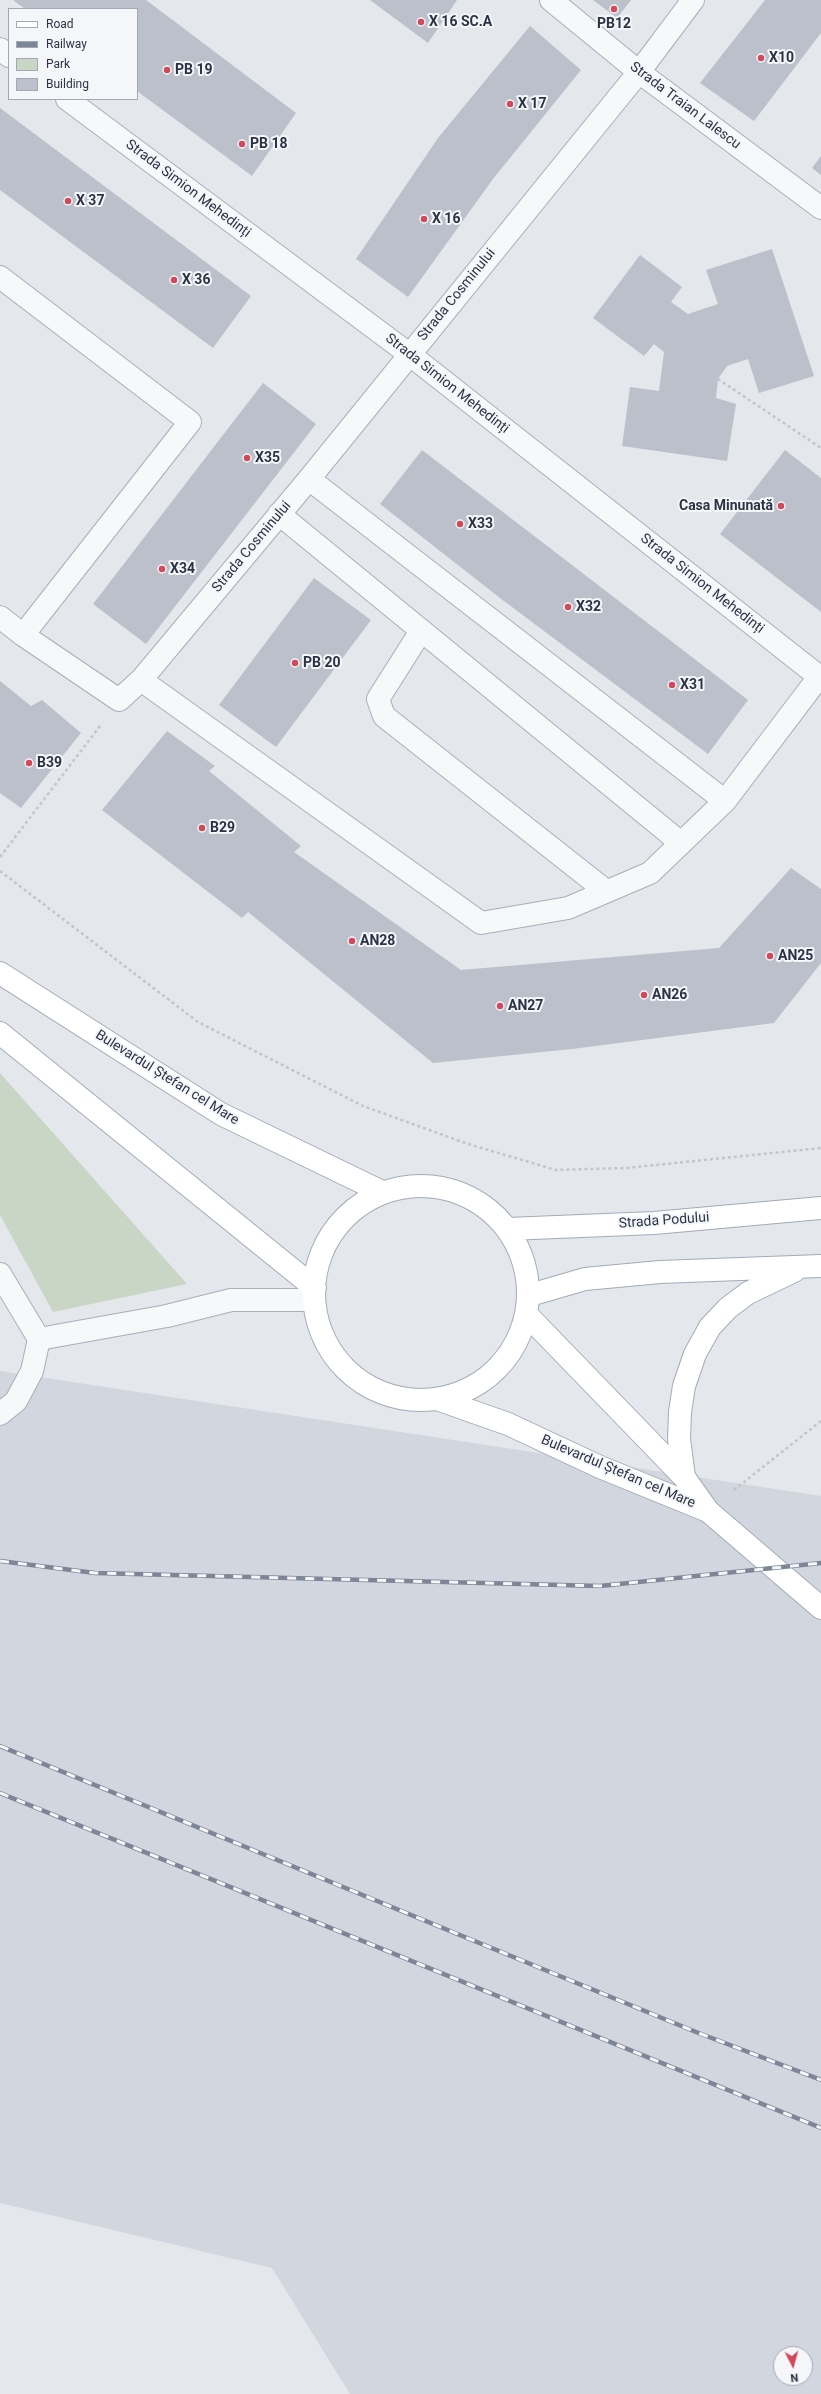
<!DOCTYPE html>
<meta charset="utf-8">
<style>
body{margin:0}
#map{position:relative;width:821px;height:2394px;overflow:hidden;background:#e4e7ec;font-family:Roboto,sans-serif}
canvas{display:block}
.legend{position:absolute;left:8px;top:8px;width:130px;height:92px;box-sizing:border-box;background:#f4f6f9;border:1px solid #a4a8b1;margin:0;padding:5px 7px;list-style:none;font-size:12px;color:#2b3445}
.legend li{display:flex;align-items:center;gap:8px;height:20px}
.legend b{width:20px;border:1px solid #a4a8b1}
.north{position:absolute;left:773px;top:2346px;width:40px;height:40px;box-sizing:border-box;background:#f4f6f9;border:1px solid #a4a8b1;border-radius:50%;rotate:174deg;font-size:11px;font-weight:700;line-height:16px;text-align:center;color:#2b3445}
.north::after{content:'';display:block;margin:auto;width:14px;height:18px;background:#d1495b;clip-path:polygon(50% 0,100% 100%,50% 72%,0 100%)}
</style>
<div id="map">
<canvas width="821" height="2394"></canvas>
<ul class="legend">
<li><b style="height:5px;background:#fff"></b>Road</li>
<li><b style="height:5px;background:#7d8696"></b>Railway</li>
<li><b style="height:11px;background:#c9d6c5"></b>Park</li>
<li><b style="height:11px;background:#bbc0ca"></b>Building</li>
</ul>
<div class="north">N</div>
</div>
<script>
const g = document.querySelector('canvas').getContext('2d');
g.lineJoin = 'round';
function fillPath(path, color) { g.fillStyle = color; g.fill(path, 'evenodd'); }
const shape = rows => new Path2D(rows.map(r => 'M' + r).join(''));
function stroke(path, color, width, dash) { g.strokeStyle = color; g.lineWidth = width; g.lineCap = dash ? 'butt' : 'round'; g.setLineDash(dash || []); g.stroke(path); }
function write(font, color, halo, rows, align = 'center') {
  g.font = font + ' Roboto,sans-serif'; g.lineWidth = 4; g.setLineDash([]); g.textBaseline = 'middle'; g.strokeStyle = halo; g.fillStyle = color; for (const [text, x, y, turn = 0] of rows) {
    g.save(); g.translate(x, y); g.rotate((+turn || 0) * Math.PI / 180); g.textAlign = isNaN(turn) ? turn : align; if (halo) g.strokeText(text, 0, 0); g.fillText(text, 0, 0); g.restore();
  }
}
const built = shape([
 [0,1371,821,1496,821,2394,350,2394,272,2268,0,2203],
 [781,2354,805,2354,805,2378,781,2378]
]);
const green = shape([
 [0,1073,187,1284,53,1312,0,1215]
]);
const building = shape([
 [13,0,146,0,296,113,252,176,137,91,137,9,25,9],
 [370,0,457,0,428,43],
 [593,0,631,0,617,18],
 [765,0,821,0,821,33,754,121,700,83],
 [530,26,581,70,493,179,408,297,356,259,438,138],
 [0,108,251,296,213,348,0,190],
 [821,156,821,175,812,168],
 [772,249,814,376,759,393,748,359,727,366,718,379,716,398,736,404,727,461,622,446,630,387,659,391,664,352,654,344,644,356,593,318,640,255,682,287,671,302,688,314,718,304,706,270],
 [263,383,316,424,146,644,93,604],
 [422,450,748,700,708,754,500,598,380,504],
 [785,450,821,478,821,612,720,534],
 [314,578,371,620,276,747,219,705],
 [0,681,31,706,42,700,81,733,21,808,0,793],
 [167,731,215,766,209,771,301,846,294,852,461,970,719,948,791,868,821,889,821,963,774,1023,572,1049,433,1063,248,912,242,918,102,810]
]);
const path = shape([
 [718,379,821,448],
 [0,857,100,726],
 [0,871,198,1022,363,1106,468,1144,556,1170,626,1168,821,1148],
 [734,1490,821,1421]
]);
const service = shape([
 [279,514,681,843],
 [421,631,378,699,384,716,606,891],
 [0,1274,39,1339,167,1316,231,1300,313,1300],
 [0,1414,16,1401,32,1371,39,1339]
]);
const minor = shape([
 [551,0,639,72,821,208],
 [0,49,9,56],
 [67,99,409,354,821,678],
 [0,277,190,422,23,635],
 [309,479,725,801],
 [0,617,23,635,119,700,141,680,309,479,639,72,693,0],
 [141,680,481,923,568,908,650,873,725,801,819,677]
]);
const primary = shape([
 [0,973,221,1114,382,1192],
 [0,1033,315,1288],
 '314 1293a107 107 0 1 1 214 0a107 107 0 1 1-214 0Z',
 [508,1229,654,1223,821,1208],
 [530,1295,585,1279,660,1272,821,1266],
 [529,1317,684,1477,708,1511,821,1608],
 [437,1399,508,1424,600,1467,708,1511],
 [684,1477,679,1439,680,1412,684,1386,695,1354,710,1327,728,1308,748,1293,794,1271]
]);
const rail = shape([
 [0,1561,95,1573,600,1586,821,1563],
 [0,1746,696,2032,821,2080],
 [0,1793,821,2128]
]);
const markers = [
 [614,9,4,"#d1495b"],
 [421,22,4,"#d1495b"],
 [761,58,4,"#d1495b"],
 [167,70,4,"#d1495b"],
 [510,104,4,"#d1495b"],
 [242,144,4,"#d1495b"],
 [68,201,4,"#d1495b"],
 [424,219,4,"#d1495b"],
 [174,280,4,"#d1495b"],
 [247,458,4,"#d1495b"],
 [781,506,4,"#d1495b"],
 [460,524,4,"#d1495b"],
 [162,569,4,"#d1495b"],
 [568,607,4,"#d1495b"],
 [295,663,4,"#d1495b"],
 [672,685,4,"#d1495b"],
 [29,763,4,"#d1495b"],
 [202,828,4,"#d1495b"],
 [352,941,4,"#d1495b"],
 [770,956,4,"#d1495b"],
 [644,995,4,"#d1495b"],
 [500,1006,4,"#d1495b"]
];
const poiNames = [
 ["X 16 SC.A",429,22],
 ["PB12",614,24,"center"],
 ["X10",769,58],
 ["PB 19",175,70],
 ["X 17",518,104],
 ["PB 18",250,144],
 ["X 37",76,201],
 ["X 16",432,219],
 ["X 36",182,280],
 ["X35",255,458],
 ["Casa Minunată",773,506,"right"],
 ["X33",468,524],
 ["X34",170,569],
 ["X32",576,607],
 ["PB 20",303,663],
 ["X31",680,685],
 ["B39",37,763],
 ["B29",210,828],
 ["AN28",360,941],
 ["AN25",778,956],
 ["AN26",652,995],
 ["AN27",508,1006]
];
const streetNames = [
 ["Strada Traian Lalescu",685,106,37],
 ["Strada Simion Mehedinți",188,189,37],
 ["Strada Cosminului",457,295,-51],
 ["Strada Simion Mehedinți",447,384,38],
 ["Strada Cosminului",252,547,-50],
 ["Strada Simion Mehedinți",702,584,38],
 ["Bulevardul Ștefan cel Mare",167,1078,32],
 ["Strada Podului",664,1221,-4],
 ["Bulevardul Ștefan cel Mare",618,1472,23]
];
fillPath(built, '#d2d6de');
fillPath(green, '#c9d6c5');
fillPath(building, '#bbc0ca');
stroke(service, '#a9aeb7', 24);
stroke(minor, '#a9aeb7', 24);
stroke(primary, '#a3abb8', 24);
stroke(path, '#c2c5cb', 2.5, [3, 3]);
stroke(service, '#f7f8fa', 22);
stroke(minor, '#f7f8fa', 22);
stroke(primary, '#fff', 22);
stroke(rail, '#7d8696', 4.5);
stroke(rail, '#f4f6f9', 3, [9]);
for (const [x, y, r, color] of markers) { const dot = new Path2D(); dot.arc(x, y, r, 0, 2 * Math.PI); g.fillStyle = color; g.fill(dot); stroke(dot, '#f4f6f9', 1.5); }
write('bold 14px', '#2b3445', '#f4f6f9', poiNames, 'left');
write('14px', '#2b3445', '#f4f6f9', streetNames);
</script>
